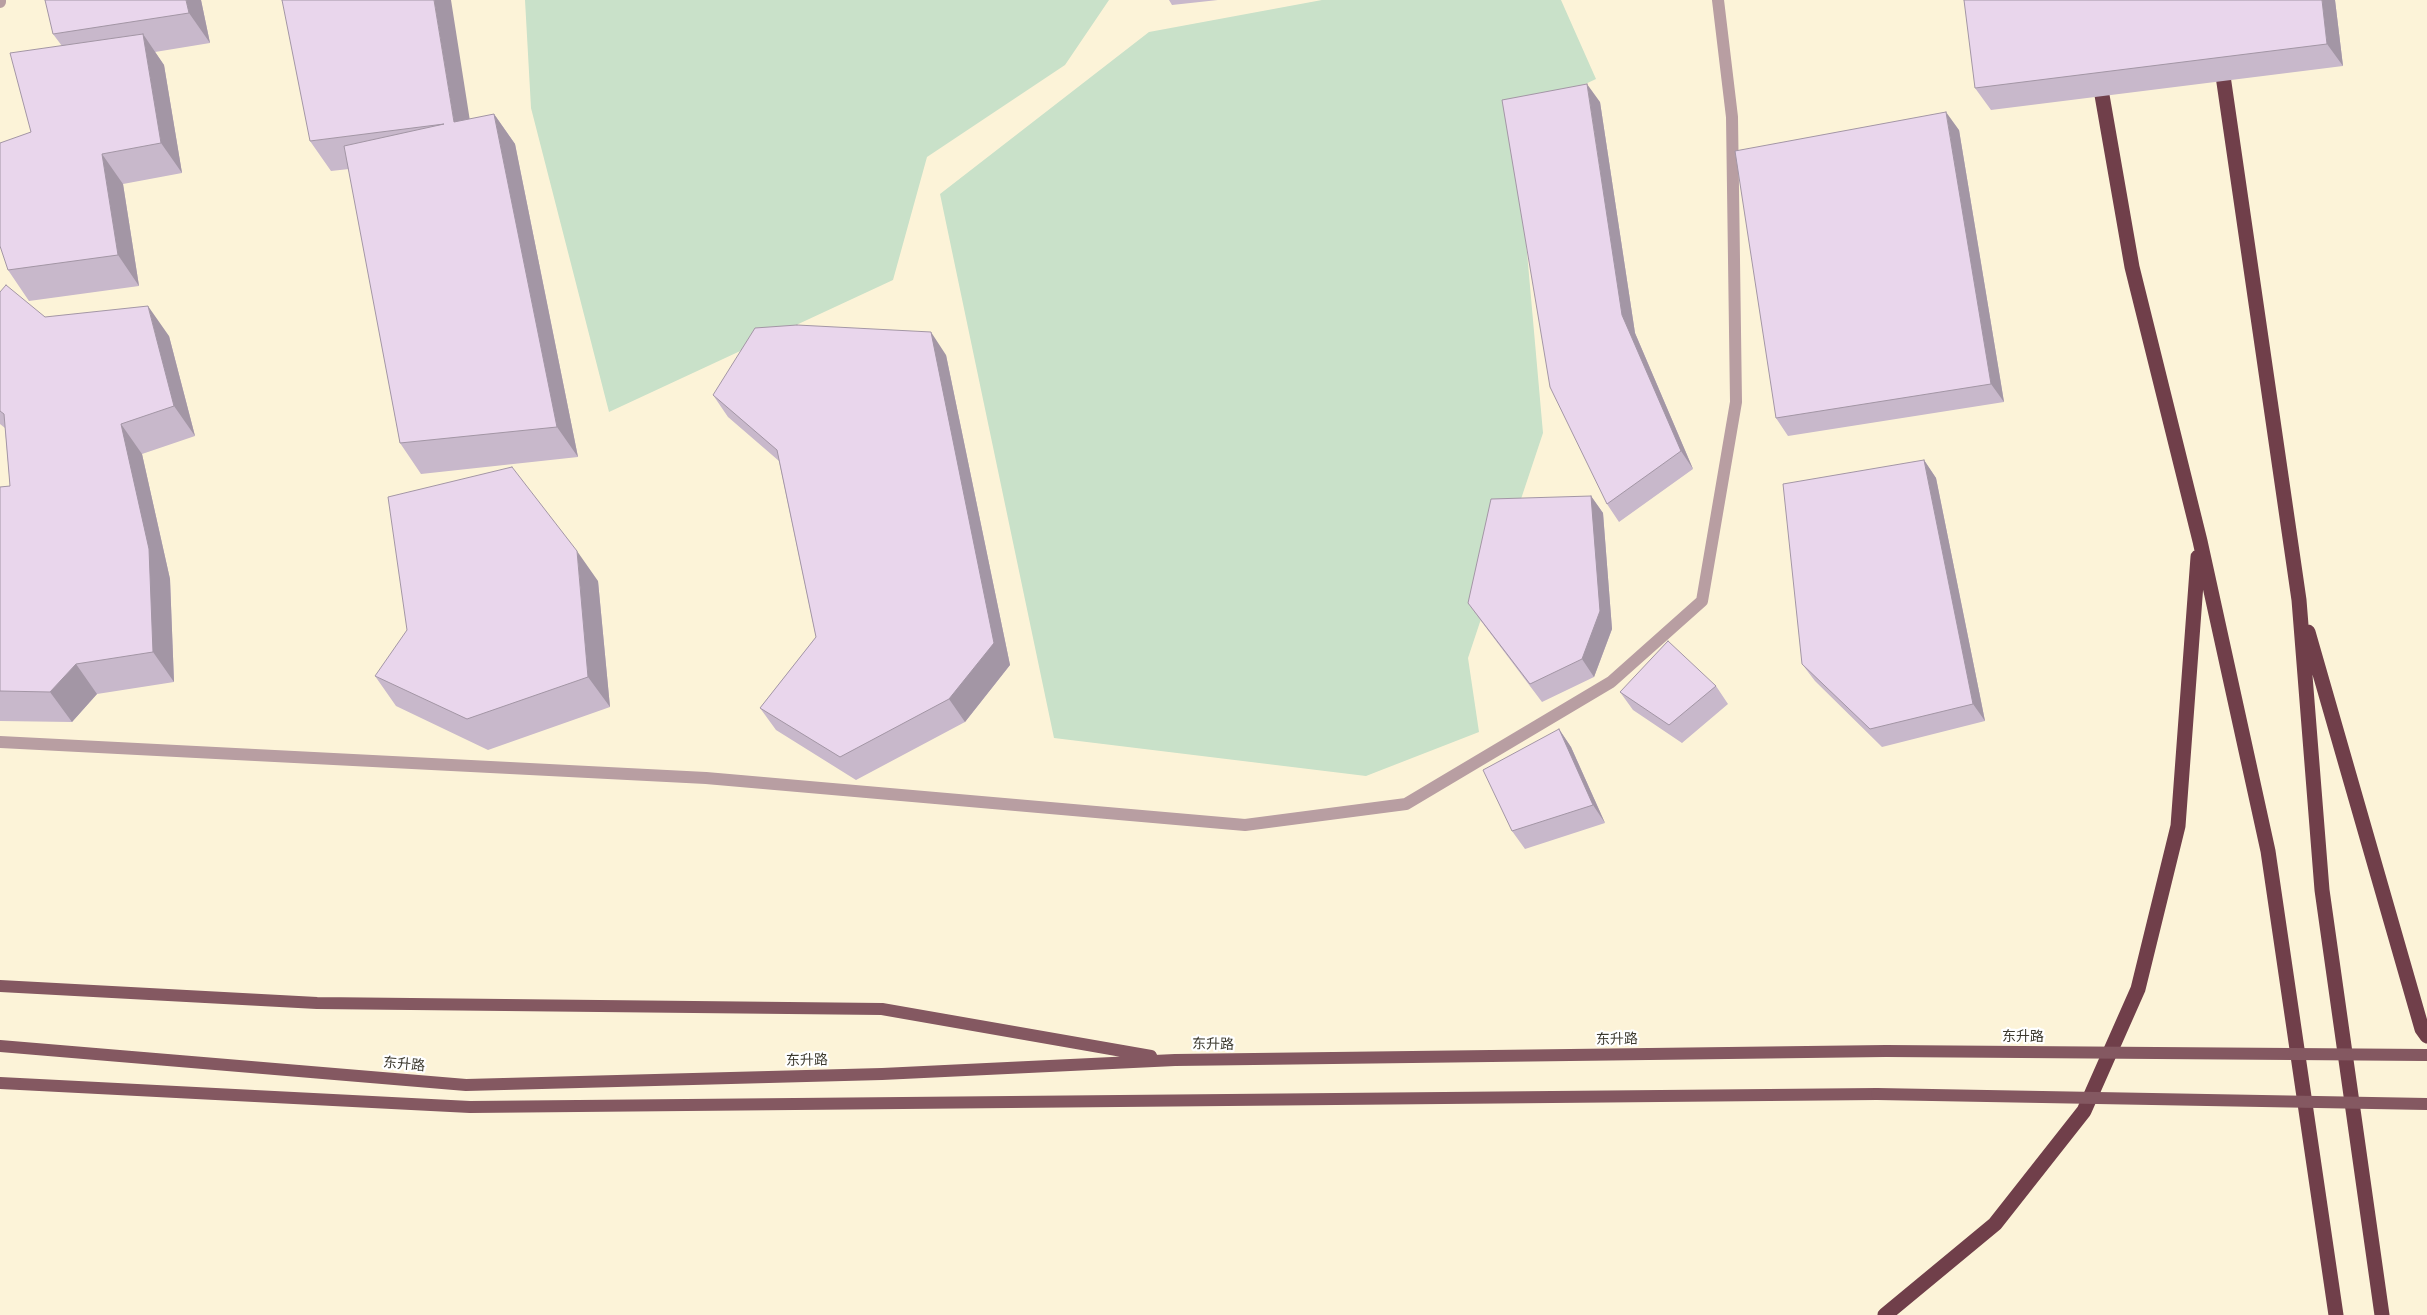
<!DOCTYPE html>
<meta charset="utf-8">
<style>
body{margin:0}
canvas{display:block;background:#fcf3d8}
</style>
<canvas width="2427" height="1315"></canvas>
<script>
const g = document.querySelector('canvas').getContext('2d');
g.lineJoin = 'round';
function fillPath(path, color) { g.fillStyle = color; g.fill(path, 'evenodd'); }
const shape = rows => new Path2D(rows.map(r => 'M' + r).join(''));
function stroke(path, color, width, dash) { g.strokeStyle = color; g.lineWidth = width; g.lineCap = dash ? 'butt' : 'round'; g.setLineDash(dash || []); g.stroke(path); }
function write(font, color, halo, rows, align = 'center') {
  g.font = font + ' "DM Sans","Noto Sans SC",sans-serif'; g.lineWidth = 4.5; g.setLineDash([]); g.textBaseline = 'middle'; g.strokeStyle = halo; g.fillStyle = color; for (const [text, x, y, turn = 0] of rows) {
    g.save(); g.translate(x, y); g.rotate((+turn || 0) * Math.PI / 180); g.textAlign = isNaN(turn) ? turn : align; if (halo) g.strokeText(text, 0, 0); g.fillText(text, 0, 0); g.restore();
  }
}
const green = shape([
 [525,0,1109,0,1065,65,927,157,893,280,609,412,531,108],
 [1322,0,1561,0,1596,79,1515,117,1543,433,1468,658,1479,732,1366,776,1054,738,940,194,1149,32]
]);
const lane = shape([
 [0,2,0,0],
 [0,742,706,778,1245,825,1406,804,1611,682,1702,601,1736,402,1732,117,1718,0]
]);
const primary = shape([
 [0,986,317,1003,882,1009,1151,1056],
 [0,1046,466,1085,882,1074,1175,1060,1886,1051],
 [0,1083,470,1107,1877,1094]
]);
const highway = shape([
 [2221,62,2299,600,2322,890,2382,1315],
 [2099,78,2132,267,2200,541,2268,851,2336,1315],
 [2308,632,2422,1029,2427,1036],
 [1885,1315,1995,1224,2084,1111,2138,989,2178,826,2198,557]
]);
const primaryBridge = shape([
 [1886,1051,2427,1055],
 [1877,1094,2427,1104]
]);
const wall = shape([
 [201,0,210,43,155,52,164,65,182,173,123,184,139,286,29,301,8,270,31,132,62,46,53,34],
 [1169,0,1218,0,1172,5],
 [2335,0,2343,66,1991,110,1975,88],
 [1600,102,1635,333,1693,469,1619,522,1607,504],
 [494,114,515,144,578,457,421,474,400,443,349,169,331,171,310,141,470,119],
 [1959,130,2004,402,1788,436,1776,418],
 [0,292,45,317,169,336,195,436,142,454,170,579,174,682,97,694,72,722,0,721,0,487,10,486,5,428,0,424],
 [946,355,1010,665,965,722,856,780,776,730,760,708,816,637,779,461,728,417,713,395],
 [1924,460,1936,478,1985,721,1882,747,1815,681,1802,664],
 [1591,496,1603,513,1612,629,1594,677,1542,702,1481,621,1468,603],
 [598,581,610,707,488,750,396,706,375,676],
 [1716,686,1728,704,1682,743,1633,710,1620,692],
 [1559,729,1571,747,1605,823,1525,849,1512,831]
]);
const shadedWall = shape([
 [186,0,201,0,210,43,189,13],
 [434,0,451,0,475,153,454,122],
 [2322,0,2335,0,2343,66,2327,44],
 [143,34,164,65,182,173,161,143],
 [1587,84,1600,102,1635,333,1693,469,1681,451,1622,315],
 [1946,112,1959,130,2004,402,1991,384],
 [494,114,515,144,578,457,557,427],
 [102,154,123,184,139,286,118,255],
 [148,306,169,336,195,436,174,406],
 [931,332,946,355,1010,665,965,722,949,699],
 [121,424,142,454,170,579,174,682,153,652],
 [1924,460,1936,478,1985,721,1973,704],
 [1591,496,1603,513,1612,629,1594,677,1582,659],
 [577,551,598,581,610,707,588,677],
 [76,664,97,694,72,722,50,692],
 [1559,729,1571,747,1605,823,1593,805]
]);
const building = shape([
 [45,0,186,0,189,13,53,34,45,0],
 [282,0,434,0,454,122,494,114,557,427,400,443,344,146,444,124,310,141,282,0],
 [1964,0,2322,0,2327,44,1975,88,1964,0],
 [143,34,161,143,102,154,118,255,8,270,0,246,0,143,31,132,10,53,143,34],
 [1587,84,1622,315,1681,451,1607,504,1550,387,1502,100,1587,84],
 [1946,112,1991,384,1776,418,1735,151,1946,112],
 [6,285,45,317,148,306,174,406,121,424,149,549,153,652,76,664,50,692,0,691,0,487,10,486,4,414,0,411,0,292,6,285],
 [797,325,931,332,994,643,949,699,840,757,760,708,816,637,777,450,713,395,755,328,797,325],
 [1924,460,1973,704,1870,729,1802,664,1783,484,1924,460],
 [512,467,577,551,588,677,467,719,375,676,407,630,388,497,512,467],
 [1591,496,1600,611,1582,659,1530,684,1468,603,1491,499,1591,496],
 [1668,641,1716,686,1669,725,1620,692,1668,641],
 [1559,729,1593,805,1512,831,1483,770,1559,729]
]);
const streetNames = [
 ["东升路",2023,1037],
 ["东升路",1617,1040,-1],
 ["东升路",1213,1045,1],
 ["东升路",807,1061,-1],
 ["东升路",404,1065,5]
];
fillPath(green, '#c9e1c9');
stroke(lane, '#b89ea2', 12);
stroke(primary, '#845861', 12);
stroke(highway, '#703f4a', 15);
stroke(primaryBridge, '#845861', 12);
fillPath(wall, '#c8b8cb');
fillPath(shadedWall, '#a396a5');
fillPath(building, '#e9d6ec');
stroke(building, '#a396a5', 1);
write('14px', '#3d3a2f', '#fff', streetNames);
</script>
